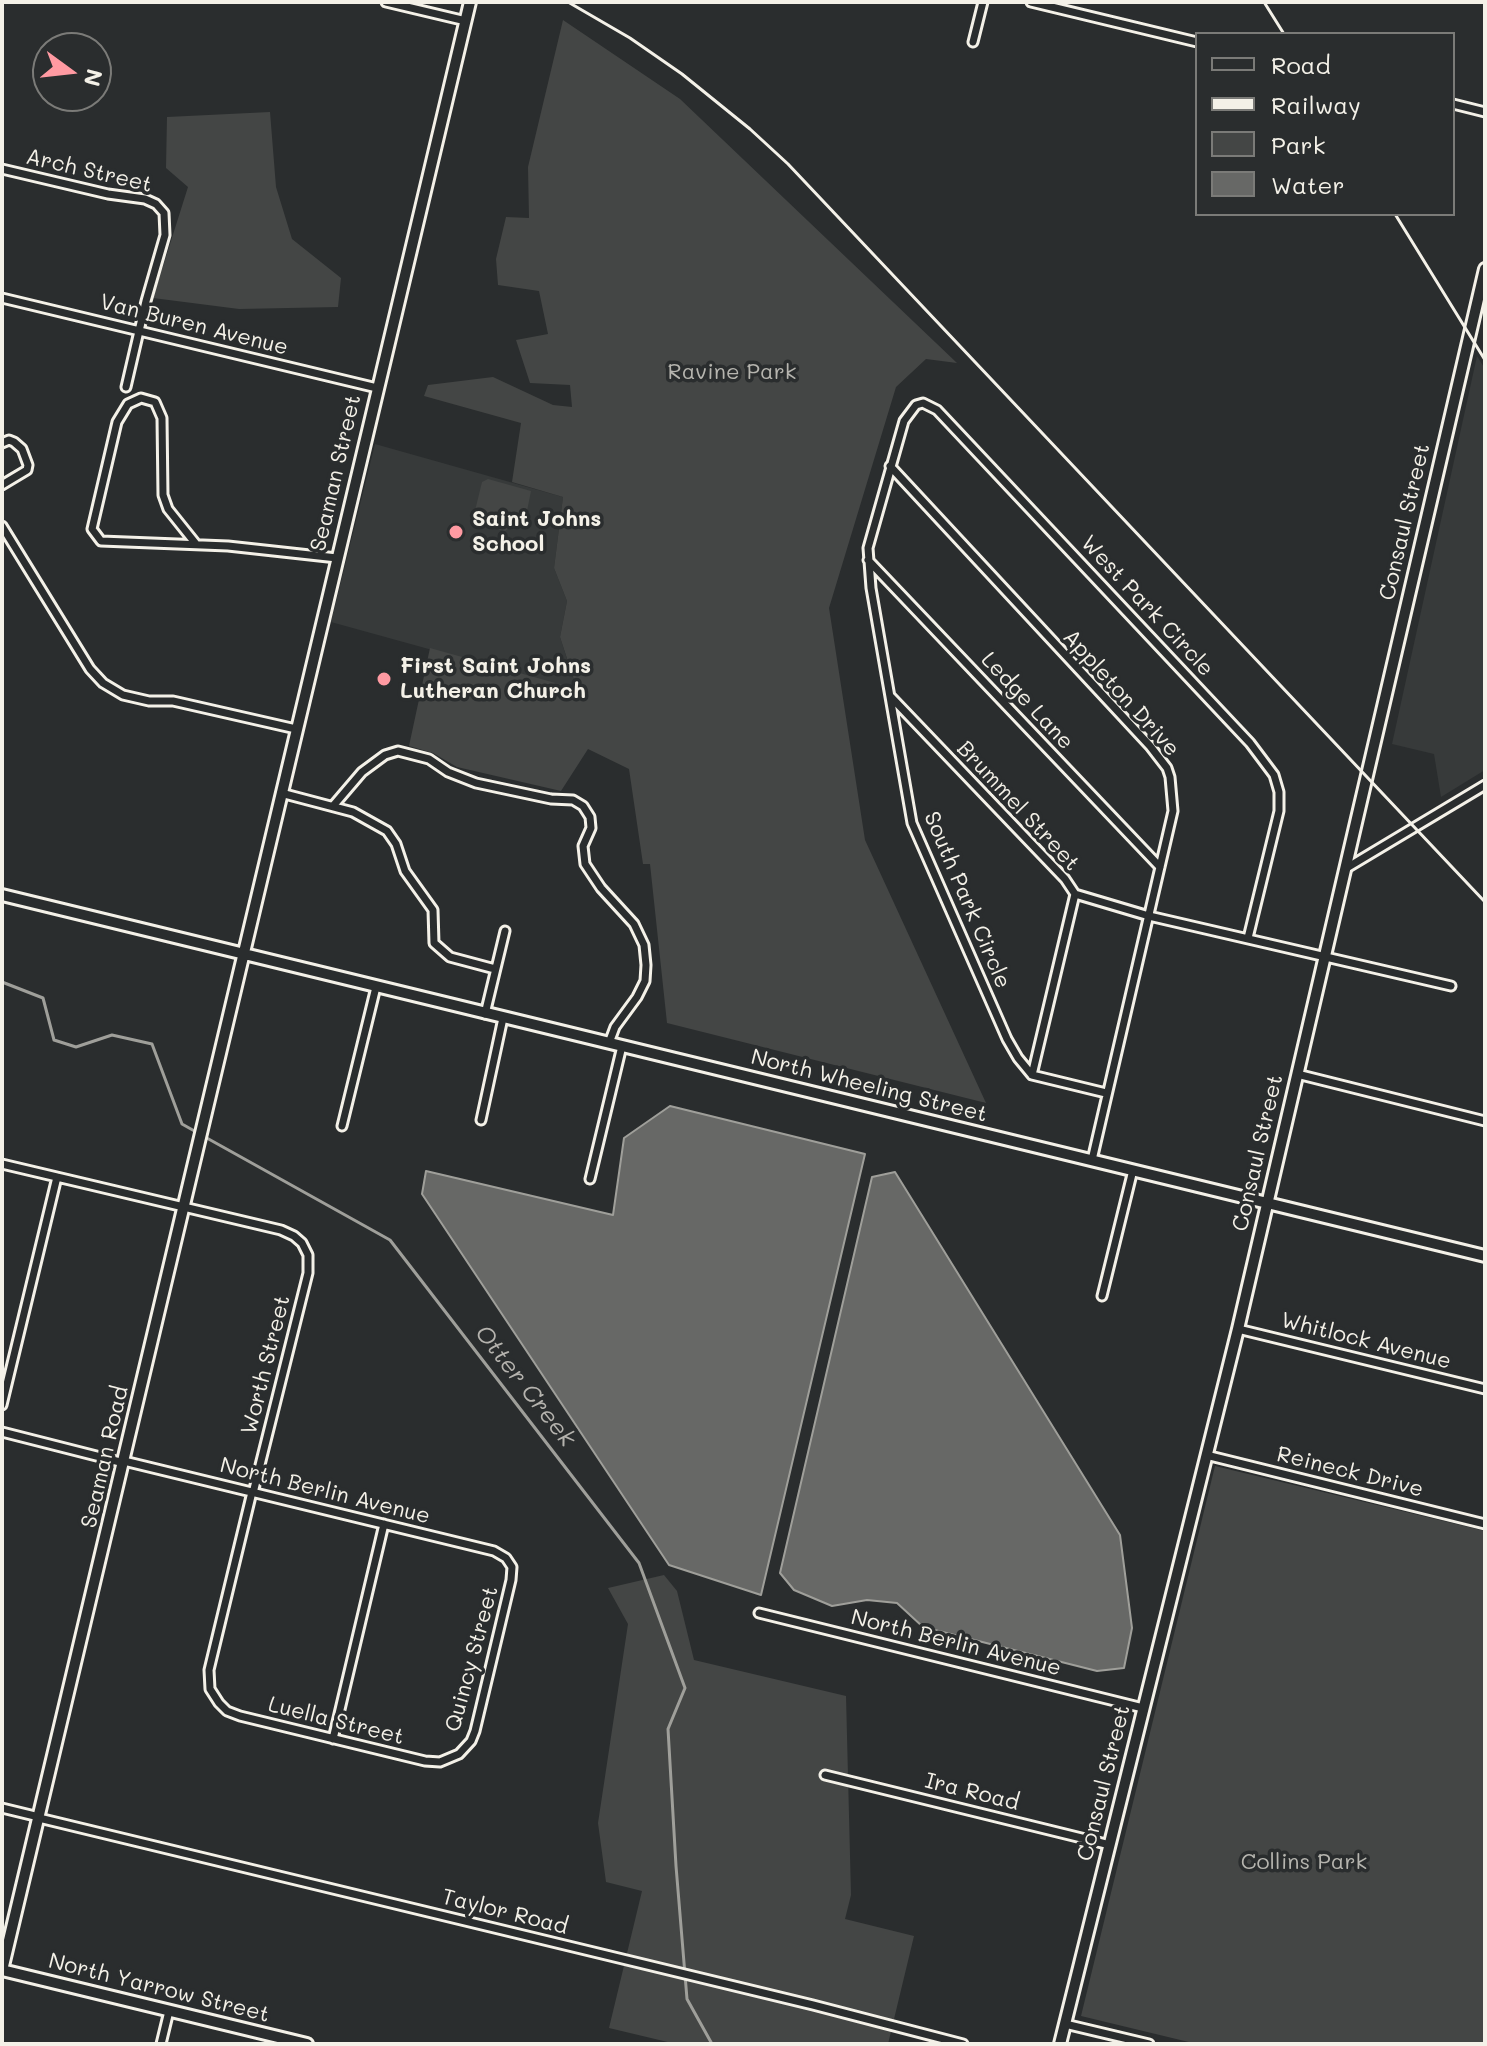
<!DOCTYPE html>
<style>
body{margin:0}
#map{position:relative;width:1487px;height:2046px;overflow:hidden;background:#2a2d2e;font-family:Mali,sans-serif}
canvas{display:block}
.frame{position:absolute;inset:0;border:4px solid #f4f1e8;pointer-events:none}
.legend{position:absolute;left:1195px;top:32px;width:260px;height:184px;box-sizing:border-box;background:#2a2d2e;border:2px solid #7b7b78;margin:0;padding:10px 14px;list-style:none;font-size:24px;color:#f4f1e8}
.legend li{display:flex;align-items:center;gap:16px;height:40px}
.legend b{width:40px;border:2px solid #7b7b78}
.north{position:absolute;left:32px;top:32px;width:80px;height:80px;box-sizing:border-box;background:#2a2d2e;border:2px solid #7b7b78;border-radius:50%;rotate:105deg;font-size:22px;font-weight:700;line-height:32px;text-align:center;color:#f4f1e8}
.north::after{content:'';display:block;margin:auto;width:28px;height:36px;background:#ff9aa2;clip-path:polygon(50% 0,100% 100%,50% 72%,0 100%)}
</style>
<div id="map">
<canvas width="1487" height="2046"></canvas>
<div class="frame"></div>
<ul class="legend">
<li><b style="height:10px;background:#2a2d2e"></b>Road</li>
<li><b style="height:10px;background:#f4f1e8"></b>Railway</li>
<li><b style="height:22px;background:#444645"></b>Park</li>
<li><b style="height:22px;background:#676866"></b>Water</li>
</ul>
<div class="north">N</div>
</div>
<script>
const g = document.querySelector('canvas').getContext('2d');
g.lineJoin = 'round';
function fillPath(path, color) { g.fillStyle = color; g.fill(path, 'evenodd'); }
const shape = rows => new Path2D(rows.map(r => 'M' + r).join(''));
function stroke(path, color, width, dash) { g.strokeStyle = color; g.lineWidth = width; g.lineCap = dash ? 'butt' : 'round'; g.setLineDash(dash || []); g.stroke(path); }
function write(font, color, halo, rows, align = 'center') {
  g.font = font + ' Mali,sans-serif'; g.lineWidth = 7; g.setLineDash([]); g.textBaseline = 'middle'; g.strokeStyle = halo; g.fillStyle = color; for (const [text, x, y, turn = 0] of rows) {
    g.save(); g.translate(x, y); g.rotate((+turn || 0) * Math.PI / 180); g.textAlign = isNaN(turn) ? turn : align; if (halo) g.strokeText(text, 0, 0); g.fillText(text, 0, 0); g.restore();
  }
}
const built = shape([
 [1477,356,1485,369,1485,770,1441,797,1434,754,1392,744],
 [375,444,563,497,554,568,567,601,560,637,577,690,331,622]
]);
const green = shape([
 [563,20,680,99,957,363,926,359,896,387,829,608,865,840,986,1103,667,1023,650,864,643,864,629,769,588,749,561,791,457,767,433,753,409,746,430,648,577,689,560,637,567,601,554,568,563,497,512,482,521,423,424,396,428,385,493,377,553,405,572,407,570,385,530,383,516,340,548,334,539,291,498,285,496,259,506,217,529,218,528,167],
 [270,112,276,187,292,239,341,278,338,307,239,309,153,298,188,187,166,168,167,117],
 [488,479,531,491,526,516,505,531,472,523,482,482],
 [1215,1466,1485,1531,1485,2044,1197,2044,1081,2016],
 [664,1575,677,1591,694,1660,846,1696,851,1895,845,1919,914,1936,888,2044,676,2044,609,2028,642,1891,606,1882,598,1823,628,1624,608,1588]
]);
const water = shape([
 [670,1106,865,1154,761,1595,669,1565,422,1194,426,1171,613,1215,624,1138,670,1106],
 [895,1172,1120,1535,1132,1628,1124,1668,1097,1671,923,1627,897,1603,867,1600,832,1606,794,1590,780,1573,872,1177,895,1172]
]);
const stream = shape([
 [2,982,43,998,54,1040,76,1047,112,1035,152,1044,182,1124,198,1133],
 [205,1137,390,1240,639,1563,685,1688,668,1729,676,1866,687,1999,712,2044]
]);
const street = shape([
 [386,2,466,21],
 [1031,2,1197,42],
 [973,42,983,2],
 [1453,104,1485,112],
 [2,169,108,194,145,199,156,204,164,213,165,235,146,301,126,387],
 [2,298,377,388],
 [2,443,9,440,14,442,22,449,28,465,27,470,2,485],
 [890,466,1150,746,1167,768,1170,777,1173,811,1092,1160],
 [2,526,90,669,103,683,123,695,149,701,173,701,296,729],
 [196,544,168,509,163,495,162,418,155,402,141,398,128,404,117,422,92,529,101,541,228,546,337,558],
 [868,560,1160,867],
 [891,697,1065,879,1075,894,1149,916,1451,986],
 [281,793,353,812,387,831,396,844,405,871,433,910,434,943,450,957,495,969],
 [333,806,362,772,385,755,398,751,429,759,448,772,476,783,551,799,573,800,583,806,590,817,591,828,583,846,585,864,601,888,634,924,644,945,646,965,645,981,637,997,615,1027,609,1043],
 [1345,869,1485,785],
 [485,1014,505,931],
 [1297,1074,1485,1121],
 [1032,1075,1075,894],
 [1106,1093,1032,1075,1018,1058,1007,1039,912,823,871,588,868,548,904,421,916,405,923,403,937,410,1250,743,1274,775,1279,792,1279,811,1248,938],
 [481,1120,503,1018],
 [342,1126,376,987],
 [2,1164,281,1230,294,1236,302,1243,308,1255,308,1273,253,1493],
 [590,1179,622,1046],
 [1102,1296,1133,1170],
 [1238,1329,1485,1389],
 [2,1405,57,1177],
 [2,1432,124,1463],
 [1206,1455,1485,1524],
 [124,1461,494,1551,506,1558,512,1567,511,1580,475,1731,471,1741,459,1754,440,1762,425,1761,240,1716,227,1711,219,1703,210,1689,209,1670,252,1492],
 [759,1613,1143,1708],
 [333,1739,384,1524],
 [825,1775,1110,1845],
 [2,1808,39,1817],
 [39,1818,813,2005,963,2044],
 [1065,2024,1149,2044],
 [161,2044,169,2011]
]);
const secondary = shape([
 [2,895,1485,1256],
 [2,1970,470,2],
 [2,1970,307,2044],
 [1060,2044,1238,1329,1485,269]
]);
const rail = shape([
 [568,2,630,38,682,74,750,129,788,164,1485,902],
 [1264,2,1284,34],
 [1395,214,1485,360]
]);
const markers = [
 [456,532,8,"#ff9aa2"],
 [384,679,8,"#ff9aa2"]
];
const streetNames = [
 ["Arch Street",89,171,13],
 ["Van Buren Avenue",194,325,14],
 ["Seaman Street",336,473,-77],
 ["Consaul Street",1405,522,-77],
 ["West Park Circle",1147,606,47],
 ["Appleton Drive",1121,693,48],
 ["Ledge Lane",1027,701,47],
 ["Brummel Street",1018,806,47],
 ["South Park Circle",967,900,67],
 ["North Wheeling Street",869,1086,14],
 ["Consaul Street",1258,1153,-77],
 ["Whitlock Avenue",1366,1341,14],
 ["Worth Street",266,1365,-76],
 ["Seaman Road",105,1457,-77],
 ["Reineck Drive",1350,1472,14],
 ["North Berlin Avenue",325,1491,14],
 ["North Berlin Avenue",956,1643,14],
 ["Quincy Street",472,1659,-75],
 ["Luella Street",336,1721,14],
 ["Consaul Street",1104,1783,-76],
 ["Ira Road",972,1792,14],
 ["Taylor Road",505,1912,14],
 ["North Yarrow Street",159,1988,14]
];
const parkNames = [
 ["Ravine Park",732,372],
 ["Collins Park",1304,1862]
];
const poiNames = [
 ["Saint Johns",472,519],
 ["School",472,544],
 ["First Saint Johns",400,666],
 ["Lutheran Church",400,691]
];
const waterNames = [
 ["Otter Creek",525,1386,52]
];
fillPath(built, '#373a3a');
fillPath(green, '#444645');
fillPath(water, '#676866');
stroke(water, '#9f9f9a', 2);
stroke(stream, '#9f9f9a', 3);
stroke(street, '#f4f1e8', 13);
stroke(secondary, '#f4f1e8', 16);
stroke(street, '#2a2d2e', 7);
stroke(secondary, '#2a2d2e', 10);
stroke(rail, '#f4f1e8', 3);
for (const [x, y, r, color] of markers) { const dot = new Path2D(); dot.arc(x, y, r, 0, 2 * Math.PI); g.fillStyle = color; g.fill(dot); stroke(dot, '#2a2d2e', 3); }
write('22px', '#f4f1e8', '#2a2d2e', streetNames);
write('22px', '#b6b5af', '#2a2d2e', parkNames);
write('bold 22px', '#f4f1e8', '#2a2d2e', poiNames, 'left');
write('italic 24px', '#b5b3ae', '#2a2d2e', waterNames);
</script>
